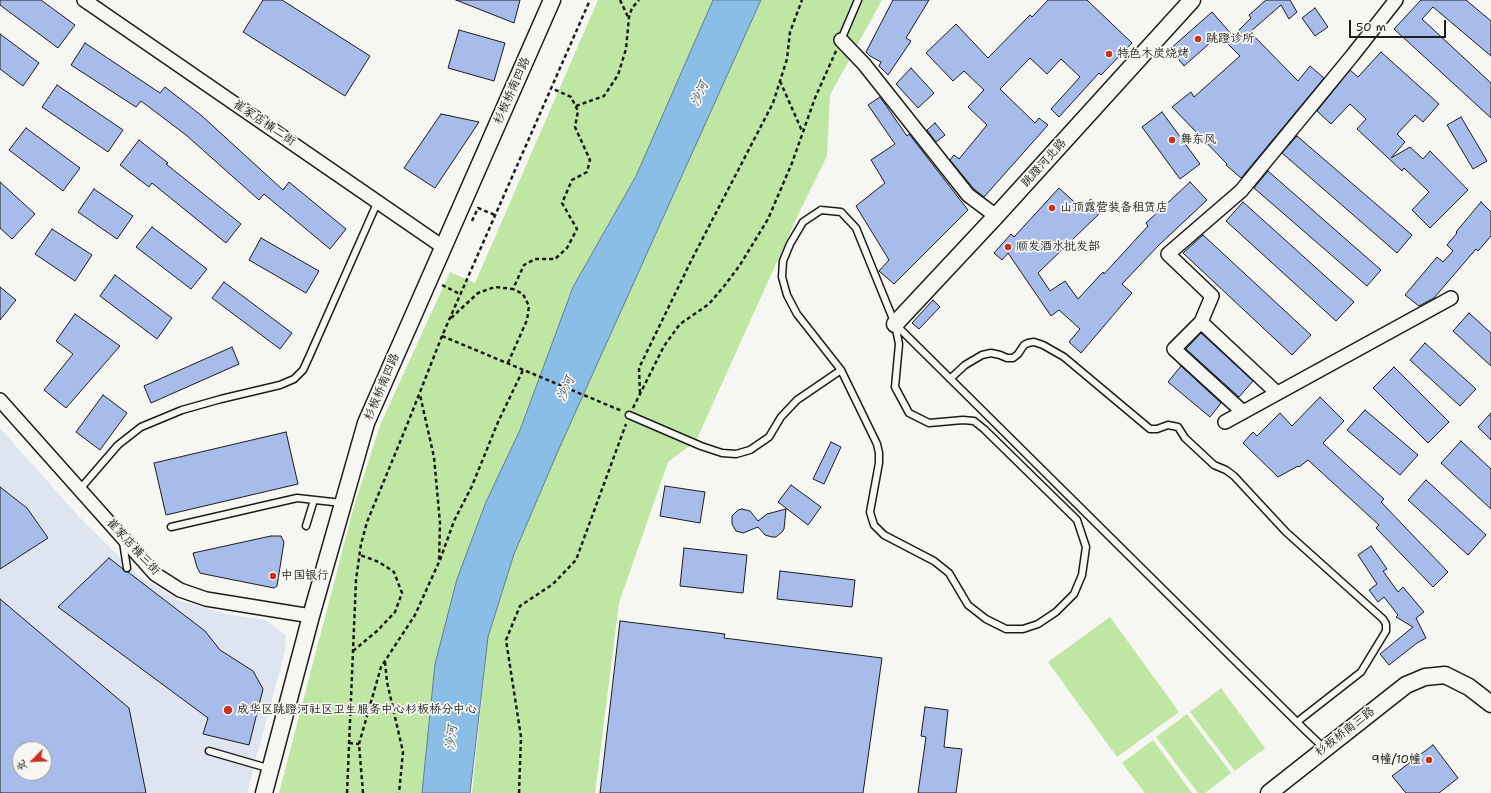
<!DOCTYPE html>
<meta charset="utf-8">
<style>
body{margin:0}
#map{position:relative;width:1491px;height:793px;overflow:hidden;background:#f6f6f2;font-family:"Shantell Sans","LXGW WenKai TC",sans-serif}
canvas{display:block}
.north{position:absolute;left:12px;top:741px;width:40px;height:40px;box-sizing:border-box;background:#f6f6f2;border:1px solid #9f9f9c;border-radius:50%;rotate:246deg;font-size:11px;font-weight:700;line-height:16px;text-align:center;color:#1c1c1c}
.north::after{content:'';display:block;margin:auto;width:14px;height:18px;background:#c8321e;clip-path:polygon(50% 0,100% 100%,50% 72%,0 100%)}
.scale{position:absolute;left:1349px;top:20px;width:97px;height:18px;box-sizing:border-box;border:2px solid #1c1c1c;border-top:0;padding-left:5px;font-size:12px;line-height:14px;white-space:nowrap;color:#1c1c1c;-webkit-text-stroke:3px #f6f6f2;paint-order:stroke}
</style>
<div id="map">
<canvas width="1491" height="793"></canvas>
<div class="north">北</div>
<div class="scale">50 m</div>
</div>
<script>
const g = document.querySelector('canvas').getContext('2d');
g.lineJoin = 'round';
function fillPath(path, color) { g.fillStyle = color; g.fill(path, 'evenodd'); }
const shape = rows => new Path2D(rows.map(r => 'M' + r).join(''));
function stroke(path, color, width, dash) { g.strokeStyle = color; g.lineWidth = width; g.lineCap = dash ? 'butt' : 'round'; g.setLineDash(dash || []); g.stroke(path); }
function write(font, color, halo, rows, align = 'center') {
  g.font = font + ' "Shantell Sans","LXGW WenKai TC",sans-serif'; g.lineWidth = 3.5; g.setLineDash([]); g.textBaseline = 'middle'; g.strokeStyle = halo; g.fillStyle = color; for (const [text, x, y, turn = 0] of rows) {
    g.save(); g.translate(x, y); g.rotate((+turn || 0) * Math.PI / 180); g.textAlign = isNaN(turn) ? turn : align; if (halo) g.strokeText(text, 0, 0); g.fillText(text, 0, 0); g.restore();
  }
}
const built = shape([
 [0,428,80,518,138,575,180,601,231,615,266,620,286,635,285,651,247,793,0,793],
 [20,749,44,749,44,773,20,773]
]);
const green = shape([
 [598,0,713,0,636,176,573,287,520,430,486,502,435,664,422,793,279,793,354,506,381,423,450,272,475,283],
 [761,0,882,0,830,95,827,156,799,213,696,441,668,462,619,603,595,793,472,793,488,637,514,554,527,520],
 [1110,617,1179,712,1117,757,1048,662],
 [1221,688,1265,748,1235,771,1190,712],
 [1187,714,1231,773,1205,793,1198,793,1156,737],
 [1153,740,1192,793,1145,793,1122,763]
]);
const water = shape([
 [713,0,761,0,558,451,514,554,488,637,470,793,422,793,435,664,457,579,486,502,520,430,573,287,636,176,713,0]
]);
const building = shape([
 [0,0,41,0,75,25,58,48,0,5,0,0],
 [263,0,282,0,370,56,345,96,243,32,263,0],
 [456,0,520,0,514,23,456,0],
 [893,0,929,0,906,38,911,41,888,75,879,66,881,62,870,56,866,52,893,0],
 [1048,0,1087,0,1132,43,1101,75,1099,73,1059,117,1051,109,1080,77,1061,59,1047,74,1030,58,1000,89,1035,123,1039,118,1048,125,984,197,974,189,950,160,954,155,959,159,987,125,968,107,984,90,964,71,953,81,926,53,956,24,988,58,1030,15,1032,17,1048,0],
 [1266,0,1290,0,1297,12,1289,19,1281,5,1250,32,1298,81,1310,66,1324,78,1241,178,1226,165,1227,164,1172,107,1191,92,1194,97,1240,56,1219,35,1184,66,1170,49,1212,12,1233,36,1251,18,1249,15,1266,0],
 [1421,0,1466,0,1491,21,1491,56,1433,7,1422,19,1491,83,1491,118,1394,29,1421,0],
 [1315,8,1328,27,1315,36,1302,18,1315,8],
 [459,30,505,43,494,81,448,68,459,30],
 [0,34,39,63,23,86,0,69,0,34],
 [85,43,160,93,165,87,202,116,283,190,289,182,346,229,330,249,264,194,259,200,186,135,141,101,136,107,71,65,85,43],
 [1381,52,1439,104,1423,122,1415,115,1397,134,1405,142,1391,158,1410,147,1423,159,1430,151,1468,190,1430,228,1412,210,1429,192,1404,168,1402,171,1357,129,1366,119,1350,104,1331,124,1317,111,1350,70,1358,77,1381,52],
 [911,68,934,93,918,108,896,84,911,68],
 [57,85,123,130,108,152,42,107,57,85],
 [880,97,907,136,909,134,968,210,894,284,879,271,889,260,856,206,885,183,871,160,895,144,868,105,880,97],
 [1162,112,1200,164,1180,179,1142,127,1162,112],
 [441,114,479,122,435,188,404,168,441,114],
 [1461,117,1487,161,1473,169,1447,125,1461,117],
 [935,123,945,135,936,142,927,130,935,123],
 [26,128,80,168,63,191,9,150,26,128],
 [1297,136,1412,235,1397,253,1282,153,1297,136],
 [139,140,168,163,166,164,241,224,226,243,152,183,149,187,120,165,139,140],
 [1268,171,1381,270,1367,286,1254,188,1268,171],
 [0,182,35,214,12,239,0,228,0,182],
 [1190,182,1207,200,1158,246,1122,284,1132,293,1081,353,1069,342,1080,329,1059,310,1051,316,1008,253,1002,260,994,253,1011,234,1014,237,1059,188,1081,208,1091,199,1102,211,1038,273,1050,291,1065,281,1078,299,1103,272,1104,274,1148,226,1146,223,1190,182],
 [94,189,133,216,117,239,78,212,94,189],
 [1243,202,1354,302,1336,321,1226,221,1243,202],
 [1481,202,1491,212,1491,236,1478,251,1476,249,1434,298,1419,306,1405,295,1437,257,1443,262,1453,251,1447,245,1457,233,1456,232,1481,202],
 [152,227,207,269,191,289,136,247,152,227],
 [52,229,92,255,75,281,35,254,52,229],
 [1203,235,1311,335,1292,355,1183,253,1203,235],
 [261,238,319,271,306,293,249,260,261,238],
 [115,275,172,318,157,339,100,296,115,275],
 [224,282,292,333,280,349,212,298,224,282],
 [0,287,16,300,0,320,0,287],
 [933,300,940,307,919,329,912,323,933,300],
 [1469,313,1491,333,1491,366,1453,331,1469,313],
 [75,314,120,346,66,408,44,390,73,354,56,341,75,314],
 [1201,333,1253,381,1239,397,1186,349,1201,333],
 [1425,343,1476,389,1460,406,1410,360,1425,343],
 [232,347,239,364,151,403,144,386,232,347],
 [1181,366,1221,403,1210,417,1168,382,1181,366],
 [1394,367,1449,422,1428,443,1373,388,1394,367],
 [103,395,127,413,100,450,76,432,103,395],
 [1320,397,1344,421,1323,443,1384,499,1381,502,1448,572,1433,587,1376,528,1379,525,1308,460,1299,467,1298,466,1278,477,1243,443,1253,432,1257,436,1280,413,1292,426,1320,397],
 [1365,410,1418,455,1400,475,1347,430,1365,410],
 [1491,413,1491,440,1478,427,1491,413],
 [286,432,298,484,166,515,154,463,286,432],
 [1461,441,1491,469,1491,509,1441,463,1461,441],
 [831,442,841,447,824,484,813,479,831,442],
 [1426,480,1486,535,1468,555,1408,500,1426,480],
 [791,485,821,507,808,525,778,502,791,485],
 [665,486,705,492,700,523,660,516,665,486],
 [0,487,27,508,48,538,0,569,0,487],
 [742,509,750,511,758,521,767,514,786,509,784,529,782,532,776,537,772,537,765,535,758,527,743,533,736,531,732,524,732,516,738,510,742,509],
 [271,536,281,536,284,542,277,586,274,588,204,574,200,573,197,567,193,553,271,536],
 [1371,546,1387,569,1383,571,1398,592,1403,587,1424,612,1416,618,1426,638,1417,643,1389,665,1380,654,1413,627,1396,617,1398,615,1384,597,1378,602,1369,590,1377,584,1358,555,1371,546],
 [684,548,747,555,743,593,680,586,684,548],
 [109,558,123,569,124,571,128,572,205,631,220,650,253,671,263,689,249,745,203,734,208,718,58,607,109,558],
 [780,571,855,580,852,607,777,599,780,571],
 [0,599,129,708,146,793,0,793,0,599],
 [20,749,44,749,44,773,20,773,20,749],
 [620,621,725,634,724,638,882,658,863,793,600,793,620,621],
 [925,707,948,710,944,747,962,749,956,793,918,793,926,737,921,736,925,707],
 [1433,745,1458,778,1439,793,1406,793,1392,776,1433,745]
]);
const path = shape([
 [620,0,628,17],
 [780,81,802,131],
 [576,106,604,96,618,75,626,49,629,17,632,8,639,0],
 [472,221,478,208,495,215],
 [442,285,460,294],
 [451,318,478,293,495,287,513,289,524,265,535,259,555,259,567,248,577,229,562,203,572,180,587,172,590,160,575,127,578,111,571,97,551,88],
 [442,336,622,411],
 [508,363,527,320,529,306,523,294,513,289],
 [640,393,639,368,692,259,773,103,787,59,790,32,802,0],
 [633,408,664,346,680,324,709,304,725,285,740,265,768,219,792,163,815,98,836,51],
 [440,560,454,521,472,486,498,422,523,370],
 [353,651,377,631,395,612,402,593,394,572,379,562,360,555],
 [385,662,387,682,403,752,399,793],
 [349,743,359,744],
 [347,793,356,580,361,544,367,522,407,425,442,336,590,0],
 [363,793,359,744,381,667,415,615,439,562,440,523,434,457,420,395],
 [519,793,521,737,506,640,520,606,553,584,576,560,626,424]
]);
const service = shape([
 [841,40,858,0],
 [821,210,841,212,856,228,895,324,899,344,895,387,909,413,929,423,963,420,974,421,984,429,1077,520,1086,547,1082,575,1074,594,1056,612,1038,624,1023,629,1006,629,986,619,968,605,949,573,934,561,884,535,874,525,870,512,879,463,879,453,877,444,841,370,797,314,787,295,782,277,783,261,790,244,803,222,821,210],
 [896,325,1305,730,1325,749],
 [950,379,965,365,982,355,991,353,1000,355,1007,358,1013,358,1018,354,1024,345,1028,343,1034,342,1043,345,1064,357,1150,429,1157,429,1168,425,1178,427,1185,438,1214,465,1226,470,1234,476,1286,532,1383,619,1386,624,1386,631,1361,672,1297,722],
 [629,415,701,446,722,453,736,454,750,450,769,437,781,417,797,400,841,370],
 [80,489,118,445,141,427,182,410,221,399,280,385,294,379,303,370,309,357,378,201],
 [306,526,314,500],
 [171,527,297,498,342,503],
 [123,542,127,568],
 [209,751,271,769]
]);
const minor = shape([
 [84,0,443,247],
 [841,40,864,64,968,195,996,216],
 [1201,322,1212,296,1168,254,1241,191,1352,56,1396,0],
 [0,400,155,574,180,590,206,599,311,616],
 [1243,412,1174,349,1201,322,1277,393],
 [1225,422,1451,298]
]);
const tertiary = shape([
 [895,324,996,216,1192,0],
 [264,793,311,616,366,423,552,0],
 [1269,793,1406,685,1425,677,1445,675,1469,687,1491,704]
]);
const markers = [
 [1198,39,4,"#c8321e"],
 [1109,54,4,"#c8321e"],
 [1172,140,4,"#c8321e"],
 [1052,208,4,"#c8321e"],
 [1008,247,4,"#c8321e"],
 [273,576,4,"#c8321e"],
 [228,710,5,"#c8321e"],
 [1429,760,4,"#c8321e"]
];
const poiNames = [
 ["跳蹬诊所",1206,39],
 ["特色木炭烧烤",1117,54],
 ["舞东风",1180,140],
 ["山顶露营装备租赁店",1060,208],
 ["顺发酒水批发部",1016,247],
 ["中国银行",281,576],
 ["成华区跳蹬河社区卫生服务中心杉板桥分中心",237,710],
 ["9幢/10幢",1421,760,"right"]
];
const streetNames = [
 ["杉板桥南四路",512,91,-66],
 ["崔家店横二街",264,123,34],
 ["跳蹬河北路",1044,163,-48],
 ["杉板桥南四路",382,387,-67],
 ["崔家店横三街",133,547,47],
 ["杉板桥南三路",1345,732,-38]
];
const waterNames = [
 ["沙河",700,94,-66],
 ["沙河",566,389,-66],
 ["沙河",452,738,-84]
];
fillPath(built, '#dfe5f0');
fillPath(green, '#bfe7a3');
fillPath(water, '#8bbee7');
stroke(water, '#5f7d96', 1);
fillPath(building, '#a8bceb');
stroke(building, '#1c1c1c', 1);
stroke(service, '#1c1c1c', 9);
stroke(minor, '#1c1c1c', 16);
stroke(tertiary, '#1c1c1c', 19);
stroke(path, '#1c1c1c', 2.5, [4, 3]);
stroke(service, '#f6f6f2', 6);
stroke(minor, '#f6f6f2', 13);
stroke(tertiary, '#f6f6f2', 16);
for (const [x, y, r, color] of markers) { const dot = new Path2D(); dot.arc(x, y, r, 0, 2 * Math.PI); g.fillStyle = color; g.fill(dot); stroke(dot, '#f6f6f2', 1.5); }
write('12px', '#1c1c1c', '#f6f6f2', poiNames, 'left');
write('12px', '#1c1c1c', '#f6f6f2', streetNames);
write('italic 13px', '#435563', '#f6f6f2', waterNames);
</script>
